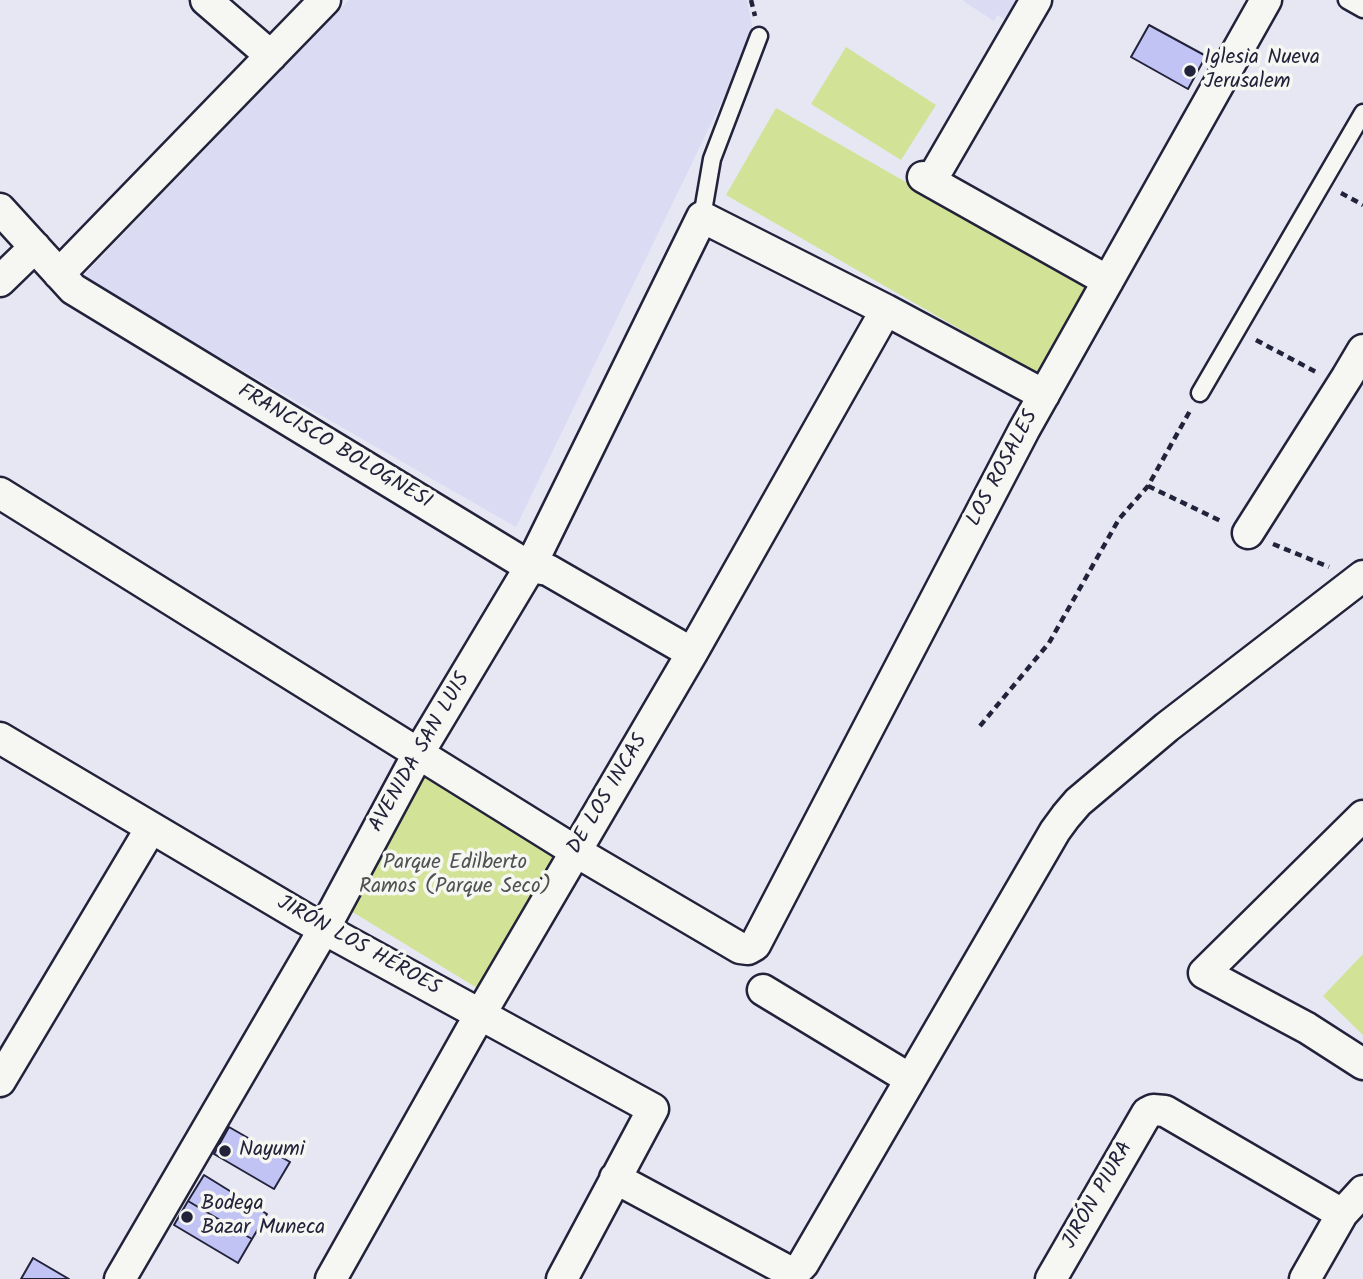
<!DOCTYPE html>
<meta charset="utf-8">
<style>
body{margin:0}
canvas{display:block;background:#e6e7f3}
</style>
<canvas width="1363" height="1279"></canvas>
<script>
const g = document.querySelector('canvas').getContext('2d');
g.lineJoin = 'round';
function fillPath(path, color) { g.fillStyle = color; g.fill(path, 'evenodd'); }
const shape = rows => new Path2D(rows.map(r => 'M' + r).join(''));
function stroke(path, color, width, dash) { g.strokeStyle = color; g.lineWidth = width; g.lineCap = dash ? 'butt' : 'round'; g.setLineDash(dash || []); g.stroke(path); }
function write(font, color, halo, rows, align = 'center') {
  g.font = font + ' Kalam,sans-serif'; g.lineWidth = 7; g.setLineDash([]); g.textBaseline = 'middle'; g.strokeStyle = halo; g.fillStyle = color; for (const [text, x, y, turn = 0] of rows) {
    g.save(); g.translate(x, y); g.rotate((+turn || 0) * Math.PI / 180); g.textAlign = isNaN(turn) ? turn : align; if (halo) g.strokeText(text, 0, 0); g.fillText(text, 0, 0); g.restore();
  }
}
const built = shape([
 [349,0,747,0,754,35,516,527,81,278],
 [964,0,1017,0,1004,19,997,15,994,21,963,1]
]);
const green = shape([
 [846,47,936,105,901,160,811,104],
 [776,108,1090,287,1040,375,726,195],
 [424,764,567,841,482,991,346,908],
 [1363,954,1363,1035,1323,996]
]);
const building = shape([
 [1149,25,1206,56,1188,89,1131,57,1149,25],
 [229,1127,290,1162,274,1189,214,1154,229,1127],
 [204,1175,267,1214,252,1239,188,1201,204,1175],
 [188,1201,252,1239,238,1263,174,1225,188,1201],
 [33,1258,69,1279,21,1279,33,1258]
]);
const path = shape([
 [751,0,755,16],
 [1341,193,1363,205],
 [1256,340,1316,372],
 [1148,486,1223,522],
 [1273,544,1329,567],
 [980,726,1049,643,1119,519,1148,486,1191,409]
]);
const lane = shape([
 [1347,0,1363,9],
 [702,217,712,159,759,36],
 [1200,393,1363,113]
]);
const street = shape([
 [206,0,271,56],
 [923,177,1108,281],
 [931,181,1036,0],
 [0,209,73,289,530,567,548,570,692,653],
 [59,274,325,0],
 [0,281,35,247],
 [0,493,575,851,740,948,748,949,755,945,1024,430,1266,0],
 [1248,533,1347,377,1363,350],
 [0,738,304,918,653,1109,562,1279],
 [1363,816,1204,973,1307,1028,1363,1064],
 [763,990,910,1079],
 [0,1081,151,828],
 [615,1178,788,1271,797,1270,803,1264,1055,831,1066,816,1078,802,1167,727,1363,576],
 [120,1279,324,929,418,754,530,567,702,217,886,310,1044,395],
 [331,1279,470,1032,692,653,886,310],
 [1051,1279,1147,1113,1153,1110,1165,1111,1342,1214],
 [1305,1279,1342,1214,1363,1191]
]);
const markers = [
 [1190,71,7,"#22223b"],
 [225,1151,7,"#22223b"],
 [187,1217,7,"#22223b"]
];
const poiNames = [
 ["Iglesia Nueva",1204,59],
 ["Jerusalem",1204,83],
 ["Nayumi",239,1151],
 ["Bodega",201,1205],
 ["Bazar Muneca",201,1229]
];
const streetNames = [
 ["FRANCISCO BOLOGNESI",334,448,31],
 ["LOS ROSALES",1004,469,-62],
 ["AVENIDA SAN LUIS",421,753,-60],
 ["DE LOS INCAS",609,795,-59],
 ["JIRÓN LOS HÉROES",358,947,29],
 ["JIRÓN PIURA",1099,1196,-60]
];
const parkNames = [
 ["Parque Edilberto",455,864],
 ["Ramos (Parque Seco)",455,888]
];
fillPath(built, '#dbdcf4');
fillPath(green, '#d2e397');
fillPath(building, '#c1c3f5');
stroke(building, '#22223b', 2);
stroke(lane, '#22223b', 21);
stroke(street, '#22223b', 35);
stroke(path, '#22223b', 4.5, [7, 5]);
stroke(lane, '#f6f6f2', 16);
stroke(street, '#f6f6f2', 30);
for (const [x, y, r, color] of markers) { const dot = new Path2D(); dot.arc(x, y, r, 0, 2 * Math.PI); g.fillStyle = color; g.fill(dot); stroke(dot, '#f6f6f2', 2.5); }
write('21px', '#22223b', '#f6f6f2', poiNames, 'left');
write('21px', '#22223b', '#f6f6f2', streetNames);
write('21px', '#4e5252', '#f6f6f2', parkNames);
</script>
